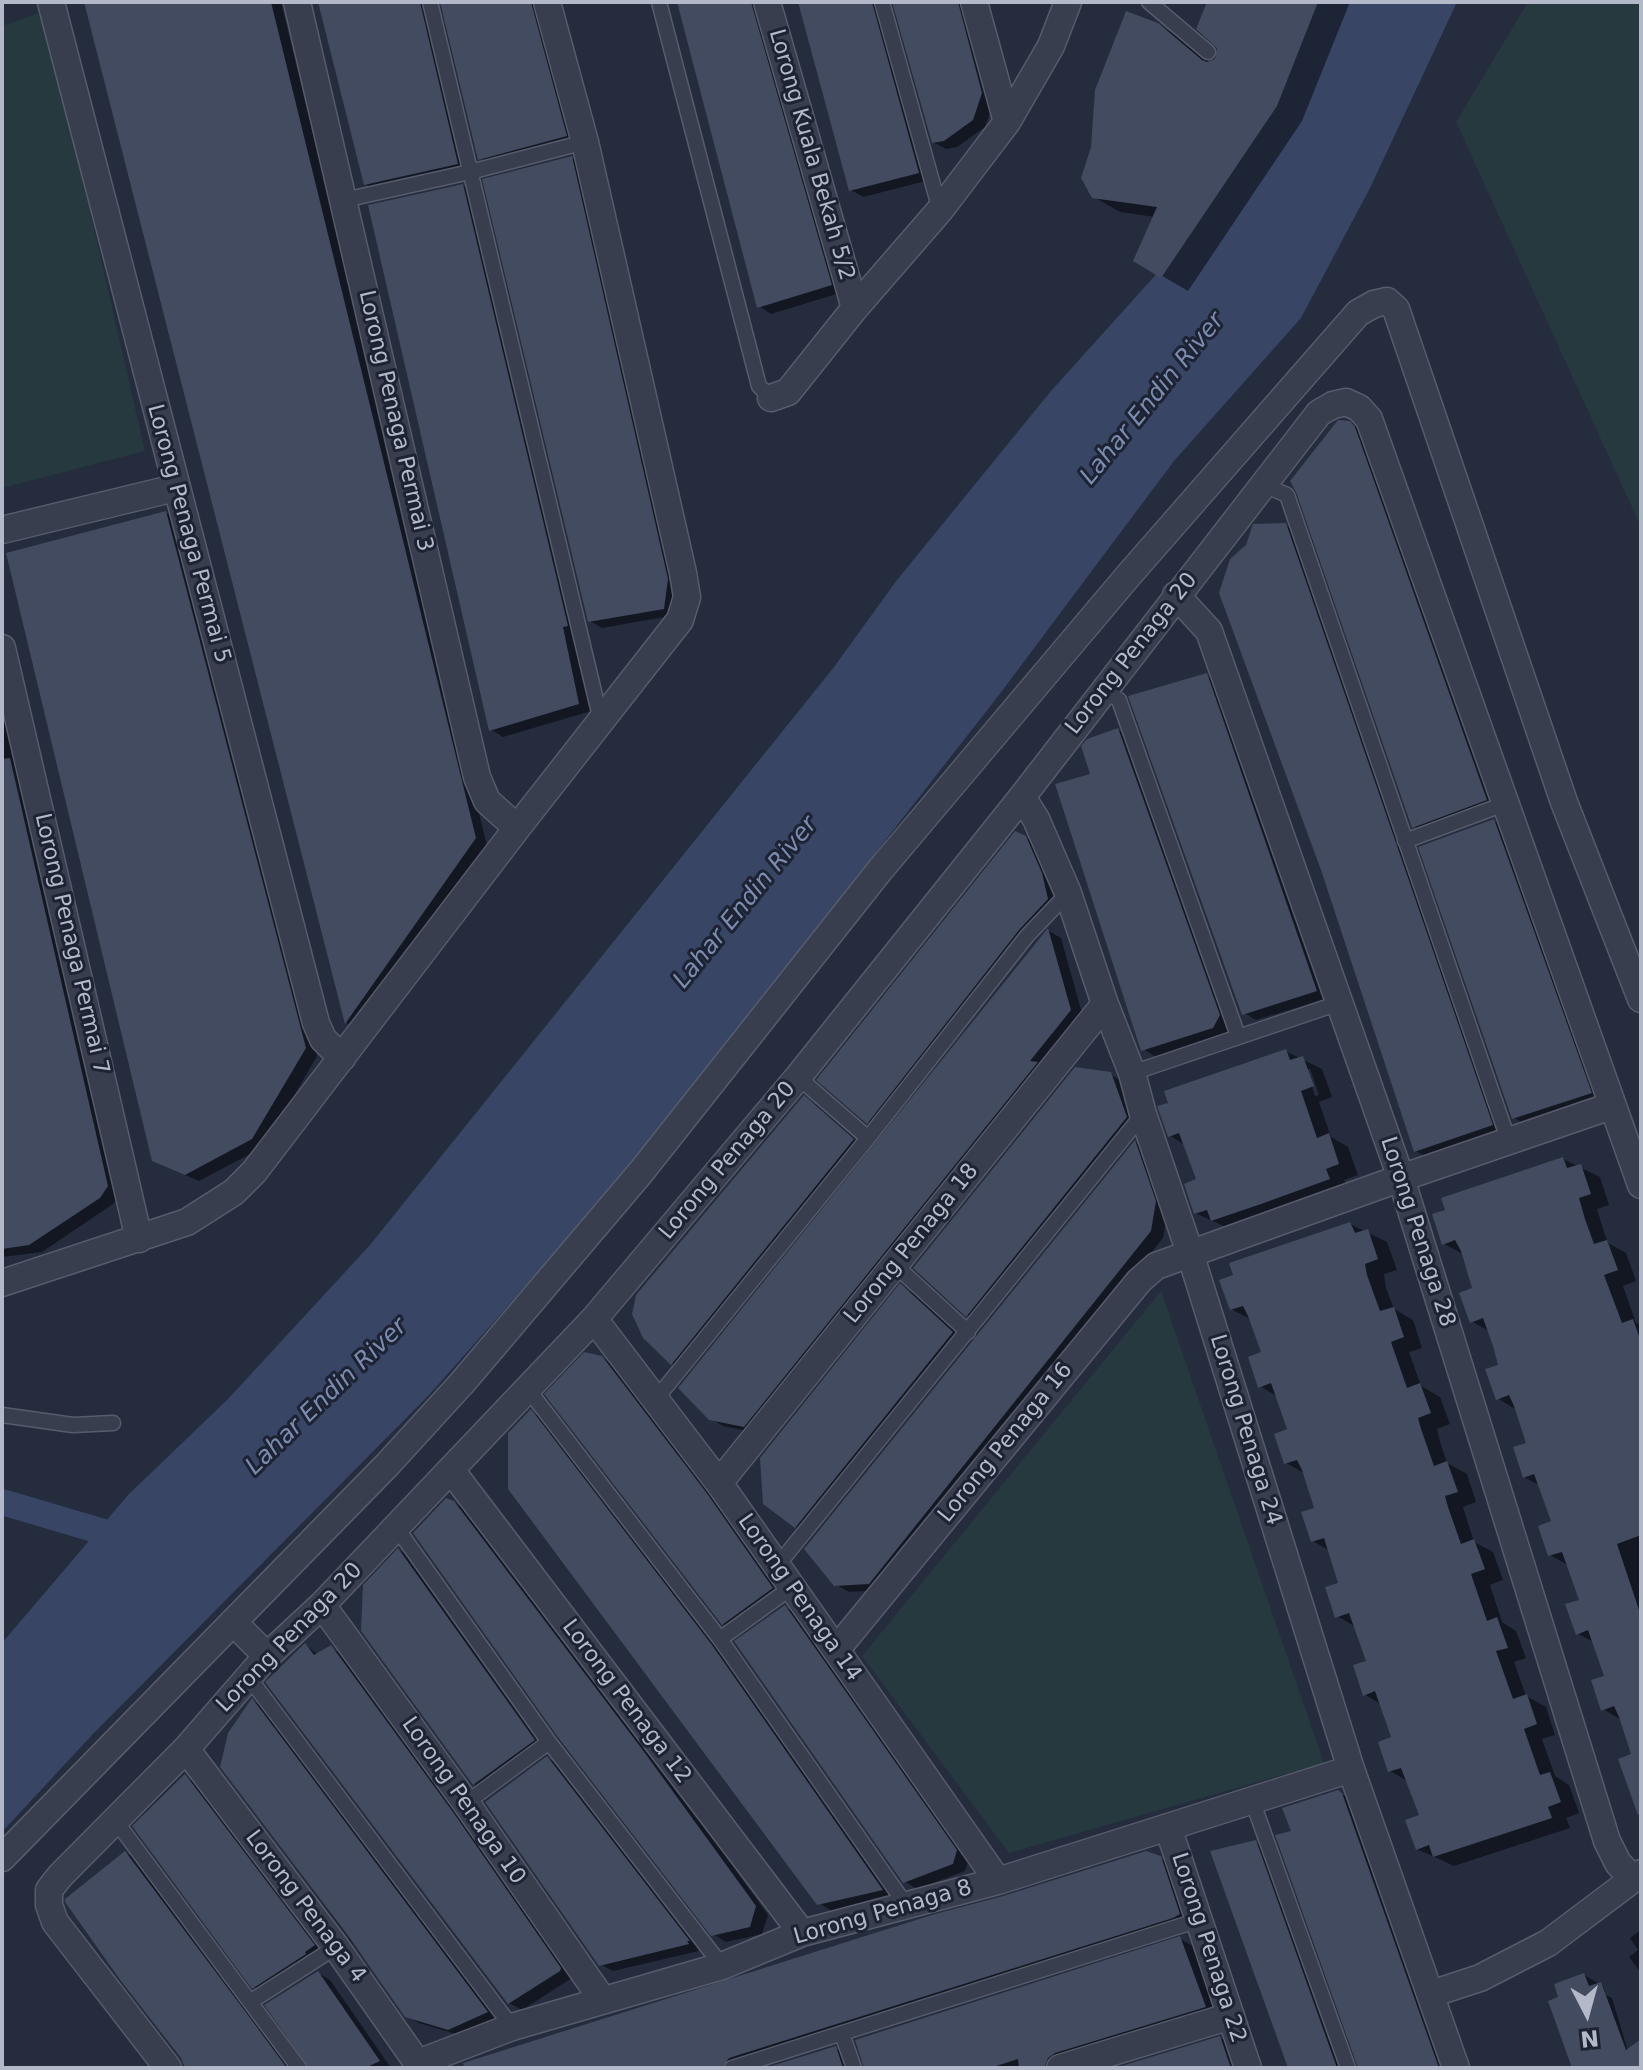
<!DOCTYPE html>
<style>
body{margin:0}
#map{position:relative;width:1643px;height:2070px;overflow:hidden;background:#242c3e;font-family:"DejaVu Sans",sans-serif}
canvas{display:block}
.frame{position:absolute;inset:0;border:4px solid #b4b9c9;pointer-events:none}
.north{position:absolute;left:1547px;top:1974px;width:80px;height:80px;-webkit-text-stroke:6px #1d2333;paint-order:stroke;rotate:174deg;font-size:22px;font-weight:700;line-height:32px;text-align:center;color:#b4b9c9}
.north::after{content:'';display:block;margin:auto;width:28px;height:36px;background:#b4b9c9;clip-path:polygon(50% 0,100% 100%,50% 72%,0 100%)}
</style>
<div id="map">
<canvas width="1643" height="2070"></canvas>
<div class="frame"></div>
<div class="north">N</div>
</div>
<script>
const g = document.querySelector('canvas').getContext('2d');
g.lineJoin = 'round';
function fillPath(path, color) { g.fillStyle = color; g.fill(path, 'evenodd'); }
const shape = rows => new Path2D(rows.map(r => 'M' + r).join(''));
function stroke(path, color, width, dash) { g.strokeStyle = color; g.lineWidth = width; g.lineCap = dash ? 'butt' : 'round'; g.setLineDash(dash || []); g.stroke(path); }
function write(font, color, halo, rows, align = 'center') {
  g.font = font + ' "DejaVu Sans",sans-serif'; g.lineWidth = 6; g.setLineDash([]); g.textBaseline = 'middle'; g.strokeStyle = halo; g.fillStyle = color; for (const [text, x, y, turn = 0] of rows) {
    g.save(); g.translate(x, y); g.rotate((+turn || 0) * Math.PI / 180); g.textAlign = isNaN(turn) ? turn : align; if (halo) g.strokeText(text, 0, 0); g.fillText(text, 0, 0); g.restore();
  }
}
const green = shape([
 [1528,2,1641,2,1641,527,1456,122],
 [44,11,145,451,2,488,2,26],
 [1161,1291,1324,1763,1009,1853,862,1656]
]);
const water = shape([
 [1265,2,1457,2,1370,188,1301,318,1174,461,999,695,623,1176,429,1395,92,1735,2,1832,2,1643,128,1495,228,1399,370,1245,834,667,897,580,1051,391,1188,239,1256,17]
]);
const shadow = shape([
 [86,2,281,2,487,846,358,1030,347,1023],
 [320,2,437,2,470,171,378,191,366,184],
 [442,2,545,2,578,143,492,166,480,158],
 [679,2,766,2,843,292,771,314,759,306],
 [801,2,889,2,930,180,863,197,851,190],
 [894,2,972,2,994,101,985,127,957,147,946,149,933,142],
 [1209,2,1350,2,1302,121,1188,291,1135,260,1155,217,1120,212,1094,197,1157,24,1184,40,1211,63,1220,55],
 [571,158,584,165,679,584,676,615,602,628,590,621],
 [463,186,475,193,591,711,503,737,490,729],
 [1349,423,1362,431,1499,807,1426,834,1413,826],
 [166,513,179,520,317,1056,265,1146,199,1181,167,1167],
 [1285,525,1298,532,1504,1132,1428,1158,1416,1151],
 [1206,675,1219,682,1328,998,1256,1020,1244,1013],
 [2,682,120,1194,113,1204,42,1252,2,1257],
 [1118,730,1131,737,1232,1023,1226,1034,1156,1057,1143,1049,1093,775],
 [1494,821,1506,828,1603,1100,1526,1125,1513,1117],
 [1025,837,1038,845,1060,907,1032,937,880,1129,868,1122],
 [1049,931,1061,938,1083,1017,757,1433,723,1426,710,1418],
 [1285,1051,1322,1069,1332,1097,1319,1102,1331,1137,1348,1147,1358,1175,1344,1180,1348,1190,1232,1230,1195,1213,1199,1181,1185,1145,1169,1135],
 [1306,1069,1310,1069,1319,1095,1315,1096],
 [1110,1074,1123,1082,1139,1125,980,1322,967,1315],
 [804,1098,816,1105,865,1148,684,1371,672,1363],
 [1135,1142,1147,1149,1168,1210,1163,1238,882,1590,849,1592,835,1584],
 [1563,1159,1600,1177,1609,1205,1597,1209,1604,1232,1608,1243,1626,1253,1636,1281,1623,1286,1636,1323,1641,1326,1641,1794,1634,1755,1623,1721,1603,1709,1607,1677,1595,1643,1577,1633,1581,1601,1568,1565,1550,1555,1554,1523,1541,1486,1524,1477,1528,1444,1517,1410,1497,1398,1501,1366,1489,1331,1471,1321,1475,1289,1463,1254,1444,1244],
 [1350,1224,1387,1242,1397,1270,1384,1274,1386,1288,1394,1309,1413,1320,1422,1348,1409,1352,1421,1386,1440,1397,1450,1424,1437,1429,1440,1442,1447,1463,1467,1474,1476,1502,1463,1507,1467,1520,1474,1542,1493,1552,1503,1580,1490,1585,1502,1622,1516,1631,1526,1658,1514,1662,1526,1696,1546,1707,1555,1735,1542,1739,1555,1776,1569,1785,1579,1813,1566,1818,1570,1828,1454,1866,1417,1849,1421,1817,1409,1782,1390,1771,1394,1738,1382,1705,1364,1694,1368,1662,1356,1627,1337,1616,1341,1584,1330,1551,1313,1541,1317,1509,1306,1474,1286,1463,1289,1431,1278,1397,1260,1386,1264,1353,1250,1319,1231,1309],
 [901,1286,913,1293,965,1340,808,1534,796,1527],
 [602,1358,615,1366,718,1502,784,1596,736,1631,723,1624],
 [531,1412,543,1419,724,1654,894,1897,832,1911,819,1903],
 [453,1502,467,1510,655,1758,768,1915,762,1934,726,1942,713,1934],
 [399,1550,411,1557,546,1747,487,1791,474,1784],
 [785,1607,797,1614,969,1859,965,1871,917,1889,904,1881],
 [305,1645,319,1655,331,1648,344,1655,465,1822,572,1978,522,2010,509,2003],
 [253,1701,265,1708,499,2020,462,2036,419,2023,406,2015,222,1767],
 [547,1758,560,1765,700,1947,697,1948,699,1951,613,1971,600,1964],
 [185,1777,198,1784,326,1953,266,1994,254,1987],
 [1338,1792,1355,1802,1448,2068,1360,2068,1294,1833],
 [1255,1842,1268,1849,1346,2068,1290,2068],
 [126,1853,138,1860,294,2068,187,2068],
 [1160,1858,1173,1865,1191,1921,737,2068,471,2068],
 [1641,1930,1641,1973,1629,1957,1638,1950,1630,1938],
 [1180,1939,1193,1946,1218,2014,1060,2068,866,2068],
 [318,1973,330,1980,391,2068,310,2068],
 [1584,1975,1603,1986,1606,1995,1612,1998,1633,2068,1574,2068,1561,1998],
 [1220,2038,1233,2045,1240,2068,1122,2068],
 [835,2048,848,2055,852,2068,772,2068]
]);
const canal = shape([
 [2,1502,124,1538,127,1542]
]);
const building = shape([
 [84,2,271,2,476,838,345,1024],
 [318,2,420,2,458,164,364,185],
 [440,2,531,2,567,136,478,160],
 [677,2,751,2,832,285,757,308],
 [798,2,872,2,919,173,849,191],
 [892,2,958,2,982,93,973,120,944,141,932,143],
 [1207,2,1318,2,1277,106,1161,278,1133,261,1157,207,1092,198,1081,178,1091,147,1095,90,1126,11,1158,23,1202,60,1207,62,1215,59,1217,48,1196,29],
 [572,156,668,579,664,609,588,622,482,179],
 [463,184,568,626,563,627,579,704,489,731,368,205],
 [1338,420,1350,421,1355,427,1487,800,1412,828,1296,492,1290,481],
 [166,511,306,1048,252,1139,185,1175,152,1161,6,553],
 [1286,523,1493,1125,1414,1152,1321,870,1219,593,1230,559,1246,545,1253,524],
 [1207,673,1317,991,1242,1015,1128,696],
 [1118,728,1220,1015,1213,1028,1141,1051,1055,784,1090,774,1081,746,1087,739],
 [10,758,108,1186,100,1198,29,1245,2,1249,2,759],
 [1494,819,1592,1093,1512,1119,1418,847],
 [1015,831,1026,836,1042,873,1048,899,1019,930,867,1124,816,1080],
 [1048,928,1071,1010,1030,1061,1038,1062,744,1427,709,1420,678,1388],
 [1286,1049,1290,1060,1303,1056,1314,1086,1301,1091,1317,1138,1329,1133,1339,1164,1326,1169,1330,1179,1261,1204,1211,1221,1207,1210,1194,1214,1184,1184,1196,1179,1179,1133,1168,1137,1157,1106,1168,1103,1164,1091],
 [1075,1067,1111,1072,1127,1117,966,1317,913,1268],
 [804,1095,854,1139,671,1365,643,1338,632,1314,636,1295],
 [1135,1140,1156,1201,1151,1231,869,1584,834,1586,804,1549],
 [1563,1157,1567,1168,1581,1164,1591,1194,1579,1198,1585,1219,1594,1244,1607,1240,1618,1270,1604,1275,1622,1323,1633,1319,1641,1342,1641,1535,1617,1544,1641,1616,1641,1815,1638,1815,1618,1759,1631,1754,1619,1717,1614,1706,1601,1711,1591,1680,1604,1676,1588,1630,1576,1635,1565,1604,1579,1600,1562,1552,1548,1556,1538,1526,1551,1521,1534,1474,1523,1478,1513,1447,1526,1443,1514,1406,1509,1395,1496,1400,1485,1369,1498,1365,1493,1346,1483,1318,1470,1323,1459,1293,1472,1288,1461,1251,1455,1240,1442,1245,1432,1214,1445,1210,1441,1198],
 [1350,1222,1355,1233,1368,1229,1378,1259,1365,1264,1367,1275,1380,1311,1394,1307,1404,1337,1391,1342,1407,1388,1420,1383,1431,1413,1418,1418,1421,1429,1434,1466,1447,1461,1458,1492,1445,1496,1448,1507,1461,1544,1474,1539,1485,1569,1471,1574,1487,1621,1497,1617,1508,1648,1496,1651,1513,1699,1527,1694,1537,1724,1524,1729,1540,1775,1550,1772,1561,1802,1548,1807,1552,1818,1433,1857,1429,1845,1416,1850,1405,1820,1419,1815,1401,1768,1388,1772,1378,1742,1391,1737,1375,1691,1363,1696,1353,1665,1366,1661,1349,1613,1335,1618,1325,1587,1338,1583,1324,1538,1311,1542,1301,1512,1314,1508,1302,1470,1297,1460,1284,1464,1274,1434,1287,1429,1271,1383,1258,1388,1248,1357,1261,1352,1248,1316,1243,1306,1230,1310,1219,1280,1233,1275,1229,1263],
 [900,1283,953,1332,795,1528,763,1504,760,1458],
 [584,1352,602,1356,706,1492,773,1588,722,1625,544,1394],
 [531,1409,712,1645,883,1890,817,1905,508,1489,508,1433],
 [446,1498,454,1501,642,1749,756,1906,750,1927,711,1936,557,1736,413,1533],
 [398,1548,535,1740,473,1785,361,1631,363,1585],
 [785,1605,957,1850,953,1864,903,1883,734,1641],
 [305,1643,314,1655,331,1645,453,1812,561,1968,560,1971,508,2004,265,1682],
 [252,1698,488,2012,448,2030,405,2017,349,1937,220,1767,228,1733],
 [547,1756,690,1941,687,1941,689,1944,599,1966,485,1802],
 [185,1774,315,1945,305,1952,306,1954,252,1989,132,1826],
 [1338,1790,1342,1793,1439,2068,1358,2068,1275,1835,1291,1831,1282,1808],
 [1256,1840,1337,2068,1288,2068,1210,1851],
 [125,1851,242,2007,287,2068,185,2068,181,2058,121,1981,65,1902,65,1899],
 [1146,1851,1161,1856,1180,1914,1173,1918,729,2058,722,2068,464,2068,463,2063,935,1914,1003,1896],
 [1180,1936,1206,2007,1055,2053,1048,2058,1044,2068,1019,2068,1018,2059,990,2068,864,2068,855,2040],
 [318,1971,380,2061,365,2068,309,2068,264,2005],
 [1584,1973,1589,1986,1601,1982,1626,2050,1641,2039,1641,2068,1572,2068,1548,2001,1558,1997,1554,1984],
 [1220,2036,1231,2068,1115,2068],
 [836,2046,843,2068,765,2068]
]);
const service = shape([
 [430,2,601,721],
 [659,2,759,386,771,398],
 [882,2,940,210],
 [1149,2,1208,52],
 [344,200,470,172,585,142],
 [1264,485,1287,495,1509,1142],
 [1104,689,1119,700,1238,1036],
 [1405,841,1507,803],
 [1132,1073,1339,1003],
 [798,1077,868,1138],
 [895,1265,968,1332],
 [527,1388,720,1639,906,1905],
 [656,1399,868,1138,1027,936,1068,893],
 [2,1415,73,1425,113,1423],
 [396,1527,549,1742,722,1966],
 [777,1566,1143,1114],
 [720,1639,792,1587],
 [250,1679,512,2027],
 [1252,1800,1348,2068],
 [466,1803,549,1742],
 [115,1820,299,2068],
 [250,2002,336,1947],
 [842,2034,854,2068],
 [732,2068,1199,1920]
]);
const minor = shape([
 [51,2,316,1023,323,1039,342,1058],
 [297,2,477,777,487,801,517,828],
 [767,2,855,308],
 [974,2,1007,122],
 [771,398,788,392,855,308,940,210,1007,122,1051,46,1068,2],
 [2,530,175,488],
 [1176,595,1209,631,1401,1178,1607,1841,1618,1863,1633,1879],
 [2,648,139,1239],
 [1022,797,1036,819,1068,893,1105,1004,1132,1073,1143,1114,1190,1253,1351,1769,1456,2068],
 [2,1283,187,1222,234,1192,254,1172,517,828,680,620,687,597,683,573,585,142,547,2],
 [594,1319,719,1483,998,1881],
 [451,1470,802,1933],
 [719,1483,1105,1004],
 [322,1605,466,1803,602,1999],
 [233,1622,267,1656],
 [836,1650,1139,1281,1156,1266,1401,1178,1611,1106],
 [186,1749,336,1947,421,2068],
 [1168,1827,1248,2068],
 [2,1858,387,1465,462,1383,641,1172,880,870,1128,576,1358,313,1374,304,1387,301,1396,309,1564,802,1641,999],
 [1431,1994,1480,1978,1548,1943,1641,1873],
 [418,2063,512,2027,722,1966,802,1933,998,1881,1351,1769],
 [168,2068,55,1922,49,1905,49,1890,60,1876,186,1749,267,1656,322,1605,594,1319,798,1077,1022,797,1319,413,1333,405,1346,402,1359,408,1369,419,1641,1185],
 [1060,2068,1231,2016]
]);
const streetNames = [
 ["Lorong Kuala Bekah 5/2",811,155,74],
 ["Lorong Penaga Permai 3",395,421,77],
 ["Lorong Penaga Permai 5",188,534,75],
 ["Lorong Penaga 20",1132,654,-52],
 ["Lorong Penaga Permai 7",71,944,77],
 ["Lorong Penaga 20",728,1161,-50],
 ["Lorong Penaga 28",1417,1232,72],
 ["Lorong Penaga 18",912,1244,-51],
 ["Lorong Penaga 24",1245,1430,73],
 ["Lorong Penaga 16",1006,1443,-51],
 ["Lorong Penaga 14",799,1598,55],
 ["Lorong Penaga 20",290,1638,-46],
 ["Lorong Penaga 12",626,1702,53],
 ["Lorong Penaga 10",463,1801,55],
 ["Lorong Penaga 4",305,1907,53],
 ["Lorong Penaga 8",883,1913,-16],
 ["Lorong Penaga 22",1208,1948,72]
];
const waterNames = [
 ["Lahar Endin River",1153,399,-51],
 ["Lahar Endin River",746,903,-51],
 ["Lahar Endin River",327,1397,-44]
];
fillPath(green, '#26393f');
fillPath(water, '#384565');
fillPath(shadow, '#0007');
stroke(canal, '#384565', 26);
fillPath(building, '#434b60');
stroke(service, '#565c6c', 17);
stroke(minor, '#565c6c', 29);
stroke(service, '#383e4e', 14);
stroke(minor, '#383e4e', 26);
write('22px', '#b4b9c9', '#1d2333', streetNames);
write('italic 24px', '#7c8cb1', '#1d2333', waterNames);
</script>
